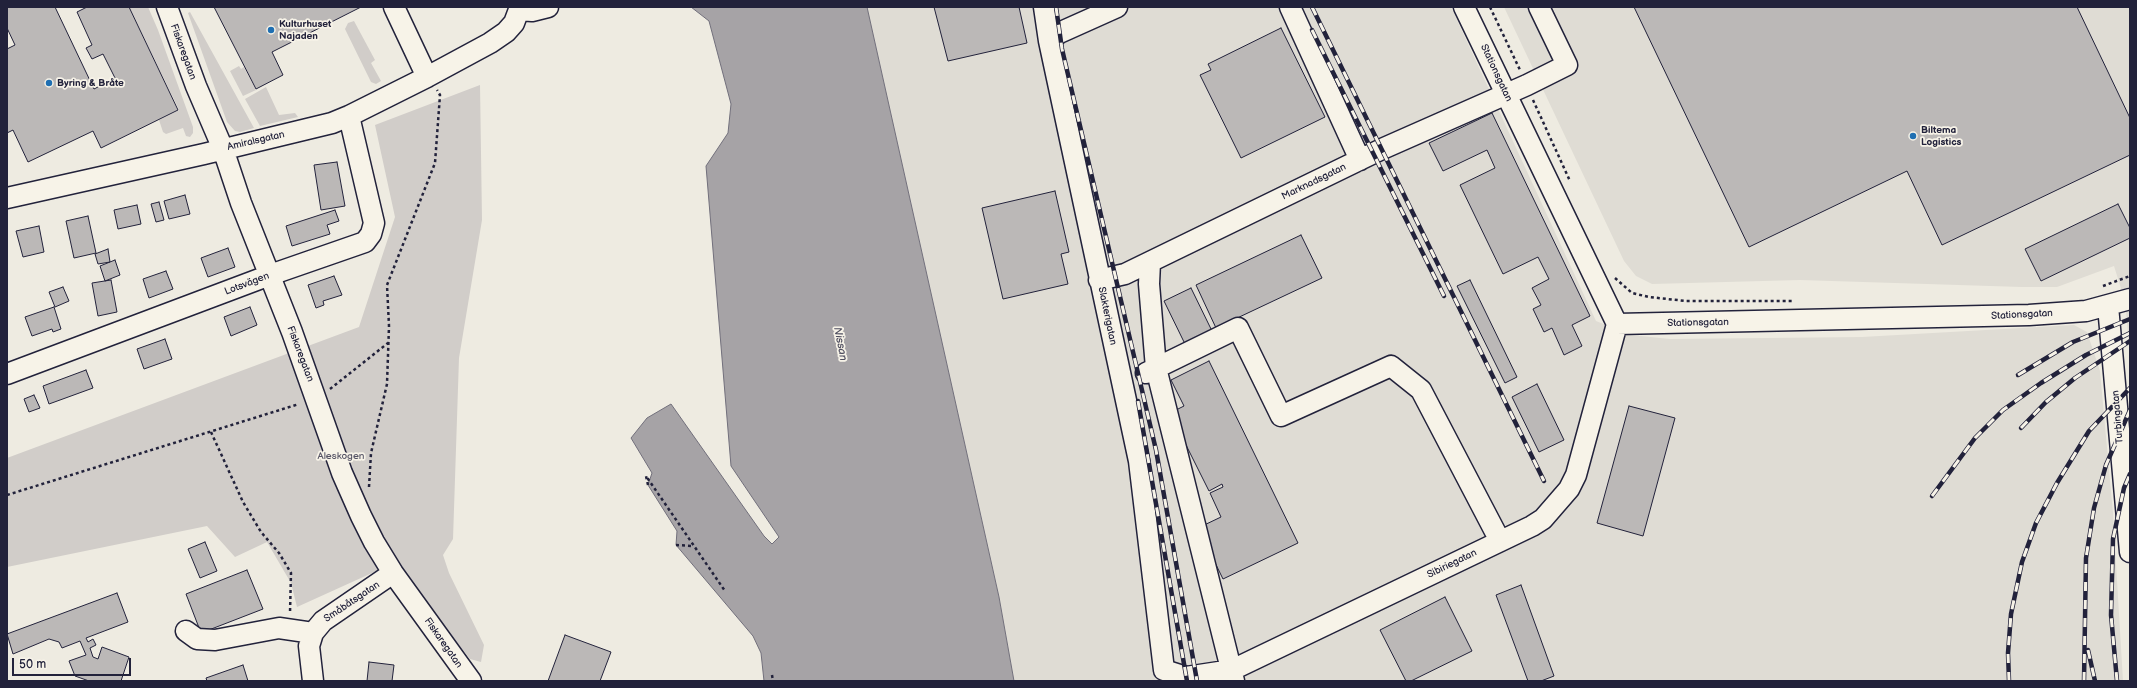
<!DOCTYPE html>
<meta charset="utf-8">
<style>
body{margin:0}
#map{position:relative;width:2137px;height:688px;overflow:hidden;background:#eeebe1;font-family:"Balsamiq Sans",sans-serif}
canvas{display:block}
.frame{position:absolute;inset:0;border:8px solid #22223b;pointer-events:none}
.scale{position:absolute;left:12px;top:658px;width:119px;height:18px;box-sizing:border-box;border:2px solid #22223b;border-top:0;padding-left:5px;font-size:12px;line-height:14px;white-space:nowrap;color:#22223b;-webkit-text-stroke:3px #f7f3e8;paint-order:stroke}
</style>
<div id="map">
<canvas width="2137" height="688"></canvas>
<div class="frame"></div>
<div class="scale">50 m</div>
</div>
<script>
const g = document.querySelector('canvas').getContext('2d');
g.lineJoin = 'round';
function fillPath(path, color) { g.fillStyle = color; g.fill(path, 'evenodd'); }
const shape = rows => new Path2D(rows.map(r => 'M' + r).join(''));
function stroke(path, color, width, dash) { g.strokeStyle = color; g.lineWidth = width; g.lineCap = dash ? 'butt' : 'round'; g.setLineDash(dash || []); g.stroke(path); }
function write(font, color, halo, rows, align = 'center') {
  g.font = font + ' "Balsamiq Sans",sans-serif'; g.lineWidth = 3.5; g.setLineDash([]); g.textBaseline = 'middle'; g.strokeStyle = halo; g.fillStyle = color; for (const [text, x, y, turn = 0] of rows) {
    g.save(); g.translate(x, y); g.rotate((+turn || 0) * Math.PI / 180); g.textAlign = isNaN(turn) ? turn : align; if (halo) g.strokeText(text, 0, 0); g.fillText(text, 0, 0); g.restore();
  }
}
const built = shape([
 [867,7,1451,7,1596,321,1631,335,1670,339,1862,337,2074,325,2087,332,2100,371,2113,513,2123,681,1014,681,999,597],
 [1504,7,2130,7,2130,355,2125,301,2114,266,2057,287,2022,287,1800,280,1652,284,1636,276,1624,261]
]);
const green = shape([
 [129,7,148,7,158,30,193,127,193,133,190,137,186,136,183,128,166,134,163,132,159,120,179,110],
 [190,12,254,128,240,132,235,131,227,122,188,13],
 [354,21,375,60,371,63,381,81,376,84,371,82,345,29,348,23],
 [239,66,241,69,244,67,256,90,243,96,230,71],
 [480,85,482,220,459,358,453,539,443,555,449,573,484,645,481,662,470,659,394,563,297,607,291,583,267,542,235,557,207,526,7,567,7,458,359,327,395,217,375,125],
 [266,87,279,115,295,113,298,117,260,126,245,99]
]);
const water = shape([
 [691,7,867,7,999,597,1014,681,764,681,761,653,753,636,676,545,677,531,648,485,652,473,631,438,647,418,671,404,764,536,772,544,779,537,731,466,706,166,728,133,731,104,709,21,691,7]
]);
const building = shape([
 [7,7,55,7,94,89,115,78,103,54,92,59,86,48,92,45,77,12,87,7,129,7,178,110,101,148,93,131,28,162,13,130,7,133,7,49,15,45,7,28,7,7],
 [214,7,361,7,272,52,283,75,256,89,214,7],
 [934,7,1019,7,1027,43,948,61,934,7],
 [1634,7,2077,7,2130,118,2130,155,1942,245,1907,171,1749,247,1634,7],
 [1281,28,1325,117,1241,158,1200,75,1211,70,1208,64,1281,28],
 [1492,113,1590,316,1572,325,1582,346,1564,355,1552,328,1544,332,1533,309,1541,305,1532,288,1549,279,1538,257,1503,274,1460,185,1495,168,1487,150,1443,171,1429,143,1492,113],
 [337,162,345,206,321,210,314,165,337,162],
 [1055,191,1069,252,1061,254,1068,284,1003,299,982,208,1055,191],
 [185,195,190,214,169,219,164,201,185,195],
 [159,202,164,220,156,222,151,204,159,202],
 [2118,204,2130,228,2130,238,2041,281,2025,249,2118,204],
 [137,205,141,224,118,229,114,210,137,205],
 [335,210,339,221,327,225,330,234,292,246,286,226,335,210],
 [88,216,96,253,74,258,66,221,88,216],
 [39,226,44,252,23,257,16,231,39,226],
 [1301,235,1322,278,1216,328,1196,285,1301,235],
 [228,248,235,267,208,277,201,258,228,248],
 [108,249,110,262,98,264,95,254,108,249],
 [115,260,120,275,105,281,100,266,115,260],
 [166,271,173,289,149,298,143,279,166,271],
 [334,276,342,295,323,301,324,305,316,308,308,285,334,276],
 [111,280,117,312,98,316,92,283,111,280],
 [1470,280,1517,377,1505,383,1457,286,1470,280],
 [63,287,69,301,55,307,49,292,63,287],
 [1191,288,1212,331,1185,344,1164,301,1191,288],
 [54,307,61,329,53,332,52,329,32,336,25,317,54,307],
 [250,307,257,325,231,336,224,317,250,307],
 [165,339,172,359,144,369,137,349,165,339],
 [1209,361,1298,543,1223,579,1198,528,1221,517,1210,493,1223,487,1222,484,1209,491,1170,413,1184,406,1171,380,1209,361],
 [86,370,93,388,49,404,43,386,86,370],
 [1537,384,1564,440,1539,452,1512,397,1537,384],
 [34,395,40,408,29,412,24,399,34,395],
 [1629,406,1675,418,1643,536,1597,523,1629,406],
 [205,542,217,571,200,578,188,549,205,542],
 [247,570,263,609,201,633,186,594,247,570],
 [1521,585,1554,676,1541,681,1528,681,1496,595,1521,585],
 [117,593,128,622,86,638,88,642,93,639,96,645,90,648,93,657,98,659,102,647,129,657,121,681,89,681,75,676,69,661,86,655,80,641,62,648,59,642,49,639,13,654,7,634,117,593],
 [1445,597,1472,651,1411,681,1406,681,1380,630,1445,597],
 [565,635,611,652,600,681,548,681,565,635],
 [369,662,394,665,392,681,367,681,369,662],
 [243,665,248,681,207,681,206,678,243,665]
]);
const path = shape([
 [1490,7,1520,70],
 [1533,100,1570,181],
 [1615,278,1632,293,1649,297,1686,301,1794,301],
 [2103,286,2130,276],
 [330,389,388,343],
 [211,432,243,502,261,532,279,553,291,573,290,613],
 [648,485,646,476,725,591],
 [369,487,371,453,387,384,389,326,387,285,435,163,440,95,437,90],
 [7,495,299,404],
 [676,545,693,546],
 [772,675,773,681]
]);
const minor = shape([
 [167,7,196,86,223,149,241,203,292,332,342,473,361,516,374,542,393,573,471,681],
 [394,7,427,77],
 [1044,7,1049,41,1139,461,1164,670,1186,677,1232,670,1532,526,1543,519,1569,489,1576,475,1617,324],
 [1290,7,1360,160],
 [1464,7,1617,324],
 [519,10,532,11,548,7],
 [1049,41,1059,33,1117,7],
 [7,198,204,154,332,123,349,116,427,77,490,43,506,32,514,23,520,7],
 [1150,262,1149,284,1156,368,1234,681],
 [1099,280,1125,274,1382,149,1527,85,1567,65,1539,7],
 [2108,306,2130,552],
 [1617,324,2029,315,2086,311,2130,299],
 [1146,373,1238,328,1281,416,1391,366,1421,390,1500,541],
 [7,374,270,275,365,242,371,234,374,223,349,116],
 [186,631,197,639,215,640,279,628,313,633],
 [313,681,309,646,313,633,323,621,393,573]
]);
const rail = shape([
 [1056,7,1062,49,1156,450,1197,681],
 [1312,7,1544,481],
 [1312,30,1444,296],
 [2018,375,2073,342,2130,319],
 [1138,401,1187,681],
 [2021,428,2046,402,2075,378,2130,341],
 [1932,496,1975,438,2003,410,2041,383,2086,355,2130,333],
 [2088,650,2095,681],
 [2009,681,2008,653,2011,614,2022,562,2036,523,2057,483,2089,431,2130,388],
 [2084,681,2086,558,2094,508,2106,465,2130,410],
 [2117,681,2111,615,2113,539,2124,488,2130,474]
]);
const markers = [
 [271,30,4,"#1f6fb2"],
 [49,83,4,"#1f6fb2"],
 [1913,136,4,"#1f6fb2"]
];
const poiNames = [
 ["Kulturhuset",279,24],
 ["Najaden",279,36],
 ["Byring & Bråte",57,83],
 ["Biltema",1921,130],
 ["Logistics",1921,142]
];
const streetNames = [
 ["Fiskaregatan",183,52,70],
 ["Stationsgatan",1496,73,65],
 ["Amiralsgatan",256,141,-13],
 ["Marknadsgatan",1314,182,-26],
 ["Lotsvägen",247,284,-21],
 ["Stationsgatan",2022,315,-3],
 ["Slakterigatan",1107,316,78],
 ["Stationsgatan",1698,323,-1],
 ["Fiskaregatan",300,354,69],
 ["Turbingatan",2118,417,-95],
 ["Sibiriegatan",1452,564,-26],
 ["Småbåtsgatan",352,602,-34],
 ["Fiskaregatan",443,643,55]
];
const parkNames = [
 ["Aleskogen",341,456]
];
const waterNames = [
 ["Nissan",840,344,79]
];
fillPath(built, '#dfdcd4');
fillPath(green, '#d1cdc9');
fillPath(water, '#a6a3a6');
stroke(water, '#716f7b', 1);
fillPath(building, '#bbb8b7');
stroke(building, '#22223b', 1);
stroke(minor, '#22223b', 23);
stroke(path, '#22223b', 2.5, [3, 3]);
stroke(minor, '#f7f3e8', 20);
stroke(rail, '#22223b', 4.5);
stroke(rail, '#f7f3e8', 3, [9]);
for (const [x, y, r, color] of markers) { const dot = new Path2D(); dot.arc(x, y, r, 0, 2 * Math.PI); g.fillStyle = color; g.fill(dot); stroke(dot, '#f7f3e8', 1.5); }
write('bold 10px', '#22223b', '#f7f3e8', poiNames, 'left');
write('10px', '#22223b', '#f7f3e8', streetNames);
write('10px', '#575566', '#f7f3e8', parkNames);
write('italic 11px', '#504f60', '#f7f3e8', waterNames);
</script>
